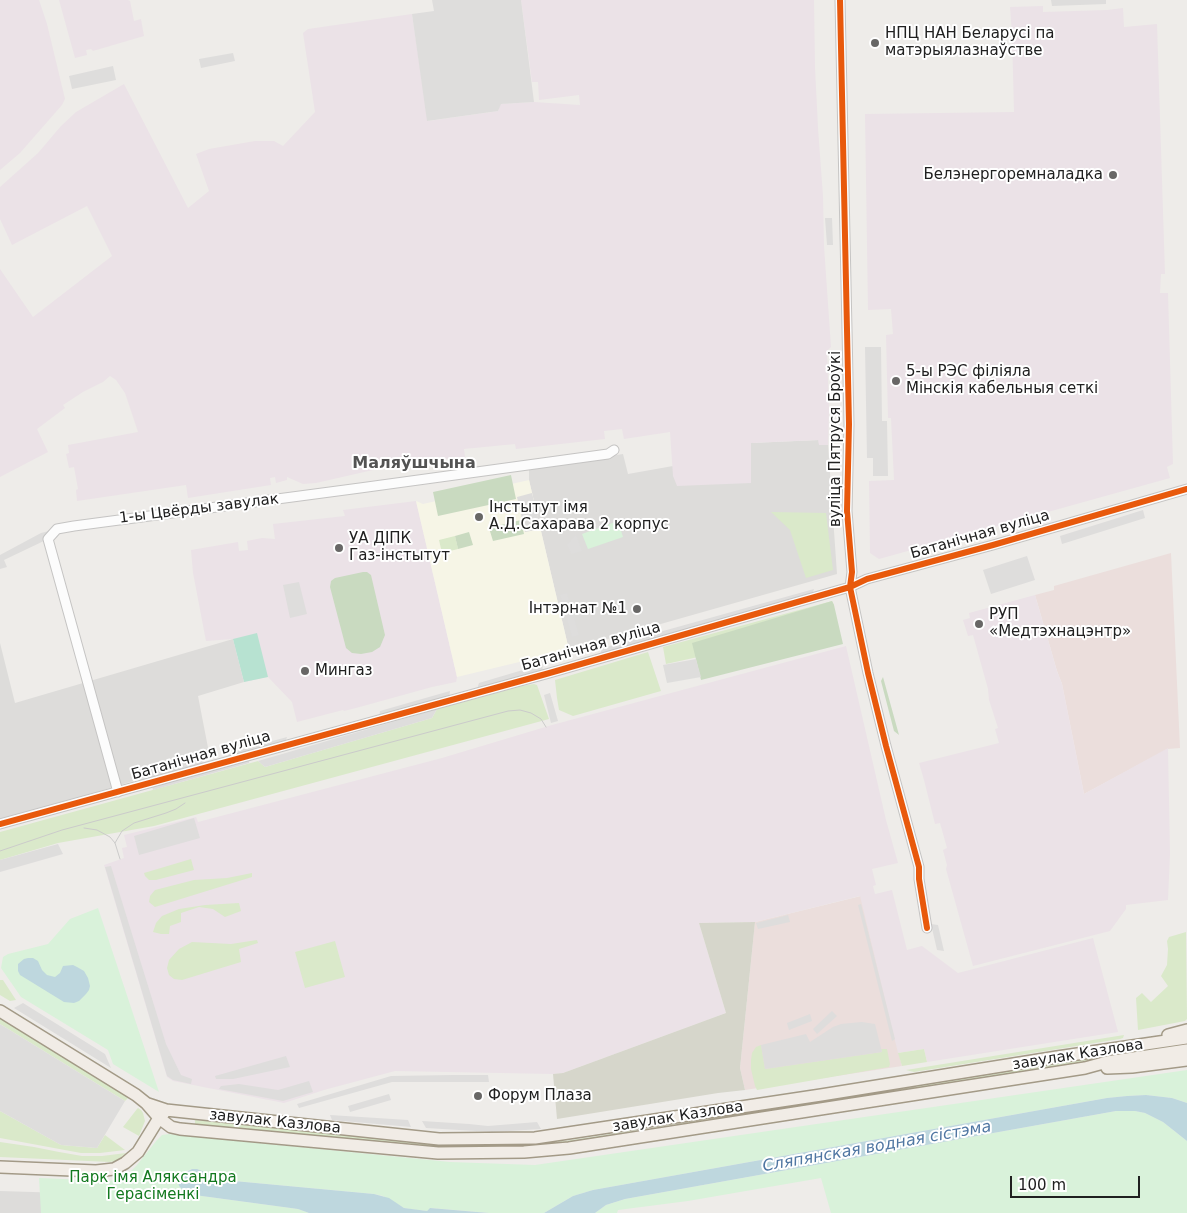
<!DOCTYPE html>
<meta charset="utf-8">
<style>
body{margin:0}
#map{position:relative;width:1187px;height:1213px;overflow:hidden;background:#eeece9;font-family:"DejaVu Sans",sans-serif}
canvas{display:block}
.scale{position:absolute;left:1010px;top:1176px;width:130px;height:22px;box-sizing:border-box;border:2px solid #202020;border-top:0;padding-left:6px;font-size:15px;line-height:18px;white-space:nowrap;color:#202020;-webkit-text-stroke:4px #fff;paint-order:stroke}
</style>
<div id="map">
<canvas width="1187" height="1213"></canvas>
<div class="scale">100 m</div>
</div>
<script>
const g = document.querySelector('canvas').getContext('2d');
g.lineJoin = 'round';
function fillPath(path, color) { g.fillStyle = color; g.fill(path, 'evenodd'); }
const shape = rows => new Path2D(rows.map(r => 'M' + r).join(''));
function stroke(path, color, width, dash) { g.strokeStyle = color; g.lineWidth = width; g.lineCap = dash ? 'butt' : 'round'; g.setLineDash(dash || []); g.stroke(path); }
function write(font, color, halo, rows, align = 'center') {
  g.font = font + ' "DejaVu Sans",sans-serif'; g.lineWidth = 4; g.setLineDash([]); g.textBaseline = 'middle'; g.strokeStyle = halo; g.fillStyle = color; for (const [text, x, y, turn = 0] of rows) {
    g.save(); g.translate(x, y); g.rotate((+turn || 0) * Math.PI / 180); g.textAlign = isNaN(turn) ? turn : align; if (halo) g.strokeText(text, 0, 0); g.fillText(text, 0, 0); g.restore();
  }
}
const residential = shape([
 [819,440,819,445,828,445,837,574,569,650,529,480,529,469,623,454,628,474,673,466,673,476,751,483,751,443],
 [233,639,244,682,198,696,210,758,0,821,0,643,15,703],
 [0,1191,65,1193,163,1213,0,1213]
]);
const commercial = shape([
 [1171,553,1180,748,1168,749,1084,794,1062,684,1057,671,1035,595,1054,590,1054,586],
 [861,896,902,1066,745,1090,740,1068,755,922]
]);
const industrial = shape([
 [0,0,39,0,47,24,65,99,62,105,20,153,0,170],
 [59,0,128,0,130,1,134,21,141,19,144,36,93,51,91,49,86,50,87,55,75,58],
 [521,0,814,0,815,67,818,128,823,196,824,246,831,347,827,351,829,409,828,445,819,445,818,440,751,443,751,483,677,486,673,476,670,432,624,439,622,429,604,431,605,439,516,449,515,444,464,449,465,457,433,460,419,464,373,470,316,483,303,484,287,477,287,480,276,483,275,477,270,478,271,485,188,498,186,485,77,501,76,490,78,489,74,467,69,468,66,454,69,453,68,445,138,432,125,393,116,380,110,376,103,382,83,392,63,405,65,408,37,429,48,452,0,477,0,269,33,317,112,256,87,206,12,245,0,219,0,187,38,153,61,126,76,112,124,84,188,208,209,191,196,154,209,149,255,141,274,141,283,146,315,112,303,33,308,29,412,14,428,121,498,111,500,104,534,102,580,105,579,95,539,100,538,82,532,82],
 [1043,6,1043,12,1107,10,1123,8,1124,27,1157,24,1165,274,1161,274,1160,293,1168,293,1173,464,1167,467,1170,478,879,559,870,553,869,481,894,480,891,418,888,418,886,335,893,334,891,309,868,310,865,114,1014,112,1012,34,1010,7],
 [416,501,457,677,456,682,432,687,356,708,344,711,343,710,297,722,292,702,268,677,244,682,233,639,206,641,193,573,191,550,238,542,239,551,248,550,247,541,262,538,275,539,273,524,345,516,343,510],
 [1035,595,1057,671,1062,684,1084,794,1168,748,1170,854,1168,900,1126,905,1126,909,1110,931,973,966,946,869,947,865,943,850,947,848,940,823,935,824,924,780,919,763,999,743,995,729,998,728,989,700,988,689,973,635,968,636,963,620,970,618,969,613],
 [846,646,886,820,898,863,872,869,876,885,873,886,875,894,892,890,907,950,922,946,958,973,1093,938,1118,1032,927,1062,924,1049,898,1053,860,896,755,922,699,923,726,1013,563,1073,553,1074,395,1071,324,1090,284,1103,173,1081,167,1077,104,865,124,858,122,848,127,847,124,835,196,817,198,822,442,758,552,725]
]);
const education = shape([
 [529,480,569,650,457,677,416,501,423,504]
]);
const construction = shape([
 [755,922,740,1068,745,1090,718,1093,557,1119,553,1074,563,1073,726,1013,699,923]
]);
const grass = shape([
 [771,512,826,513,833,570,806,578,790,530],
 [455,536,458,549,442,553,439,540],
 [832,601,834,605,703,679,698,657,666,664,663,647],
 [648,652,661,691,573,716,559,710,557,698,555,680],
 [534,684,537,685,549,719,154,826,58,843,0,860,0,832,258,761,265,767,432,718,437,709,522,686],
 [191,859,194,870,156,880,149,880,145,876,144,873],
 [252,873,252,877,155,907,149,902,150,896,155,890,194,880,227,878],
 [239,903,241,911,225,917,213,909,199,907,181,913,181,922,170,926,169,934,161,934,153,932,156,923,162,916,179,909,205,905],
 [1186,932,1187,1019,1185,1021,1138,1030,1136,998,1142,993,1151,1002,1168,986,1161,976,1167,965,1168,949,1167,941,1169,937],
 [257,940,258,943,239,949,241,962,182,980,174,979,169,975,167,968,169,960,179,949,192,942,231,944],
 [335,941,345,977,305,988,295,952],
 [0,980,3,980,16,1000,10,1001,0,995],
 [0,1017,129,1097,125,1101,0,1024],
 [1124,1035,1123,1038,1120,1039,914,1072,906,1070],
 [761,1045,765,1069,882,1052,881,1049,887,1049,890,1064,889,1067,757,1090,755,1086,751,1069,751,1060,752,1053,756,1047],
 [1170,1046,1170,1050,850,1100,850,1097],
 [924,1049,927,1062,902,1066,898,1053],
 [843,1098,844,1101,650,1131,651,1128],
 [138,1108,141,1110,143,1113,145,1121,139,1136,123,1127,137,1109],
 [0,1111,61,1145,97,1148,105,1135,125,1150,100,1153,81,1153,0,1138],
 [195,1120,443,1145,510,1146,565,1141,637,1130,637,1133,539,1147,439,1147,299,1135,195,1124],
 [0,1142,34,1147,59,1152,82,1156,102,1156,126,1153,116,1161,110,1162,0,1157]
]);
const forest = shape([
 [511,475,516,499,438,516,433,492],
 [521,520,524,534,493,541,489,528],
 [469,532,473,545,458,549,455,536],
 [363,572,367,572,371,575,385,635,380,647,372,652,361,654,352,653,346,648,330,587,331,581,335,578],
 [832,601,834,605,843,644,701,680,692,643],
 [883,677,899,735,894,731,881,681]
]);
const park = shape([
 [618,521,623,537,588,549,582,534],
 [98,908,107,935,159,1092,113,1064,108,1050,21,997,1,968,3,957,8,954,48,944,70,919],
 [1187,1070,1187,1103,1172,1098,1146,1095,1127,1096,1107,1098,593,1190,573,1196,544,1213,489,1213,431,1208,427,1211,417,1210,404,1208,383,1196,374,1194,234,1181,218,1177,197,1169,192,1169,186,1171,187,1194,298,1209,309,1213,41,1213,39,1178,109,1181,120,1179,128,1174,137,1165,157,1140,162,1135,169,1134,450,1162,535,1165],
 [1116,1111,1135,1111,1145,1113,1163,1122,1187,1141,1187,1213,831,1213,821,1178,688,1201,618,1210,617,1213,595,1213,606,1205,625,1199]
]);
const pitch = shape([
 [257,633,268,677,244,682,233,639]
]);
const parking = shape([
 [432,0,521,0,534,102,501,104,498,111,427,121,412,14,434,11],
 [1051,0,1106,0,1106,4,1052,6],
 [233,53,235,61,201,68,199,59],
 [113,66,116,80,72,89,69,76],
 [825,218,832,218,833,245,827,245],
 [865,347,881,347,882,421,887,421,888,476,873,476,873,458,867,458],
 [532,493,541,529,525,532,517,497],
 [1143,510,1145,518,1062,544,1060,536],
 [57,529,48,539,4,560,7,567,0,569,0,555,41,533],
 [576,534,582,551,571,554,567,545],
 [1027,556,1035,580,991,594,983,570],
 [299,582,307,614,290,618,283,585],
 [814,589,812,595,600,655,602,648],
 [567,593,579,635,572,637,560,595],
 [696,659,701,677,667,683,663,665],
 [543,664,542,672,477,689,479,683],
 [450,691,449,698,379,718,380,711],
 [550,693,558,721,551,723,544,695],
 [437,709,432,718,265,767,258,761],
 [287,737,285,743,227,759,229,753],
 [249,759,249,763,153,790,152,786],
 [204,760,203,766,138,784,140,779],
 [194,818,200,838,139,855,134,836],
 [58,844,63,854,0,872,0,860],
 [111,866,166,1044,181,1075,192,1079,191,1084,173,1080,167,1076,105,867],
 [861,904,895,1039,892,1041,858,905],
 [788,915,790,922,758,929,756,923],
 [931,924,938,925,944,951,937,950],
 [23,1003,105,1054,111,1068,14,1008],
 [832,1011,837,1016,817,1034,813,1029],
 [810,1014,812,1021,789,1030,787,1023],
 [862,1022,875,1024,882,1052,765,1069,761,1045,806,1034,810,1042,833,1027,841,1024],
 [0,1024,125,1101,97,1148,61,1145,0,1111],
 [286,1056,290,1067,233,1079,216,1079,215,1076],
 [453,1075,488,1075,489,1082,392,1082,299,1108,297,1104,391,1076],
 [309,1081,313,1092,283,1101,219,1089,221,1086,239,1084,278,1090],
 [389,1094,391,1100,350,1112,348,1106],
 [330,1115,408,1120,411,1127,332,1120],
 [422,1121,469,1124,488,1126,537,1122,541,1129,492,1132,426,1128]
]);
const water = shape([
 [28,958,33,958,38,961,42,970,47,975,55,977,60,973,63,966,73,965,77,967,84,971,88,978,90,986,89,990,86,994,79,1001,74,1003,64,1002,20,975,18,971,18,964,24,959],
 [1146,1095,1172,1098,1187,1103,1187,1141,1163,1122,1145,1113,1135,1111,1116,1111,625,1199,606,1205,595,1213,544,1213,573,1196,593,1190,1107,1098,1127,1096],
 [192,1169,197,1169,218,1177,234,1181,374,1194,389,1198,404,1208,427,1211,430,1208,489,1213,309,1213,298,1209,187,1194,179,1186,178,1181,179,1177,182,1174]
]);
const minor = shape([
 [840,0,849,424,847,511,852,572,850,587,868,673,886,746,919,867,919,879,927,928],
 [118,792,48,539,57,529,74,526,360,488,608,454,614,450],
 [0,824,546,674,850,587,867,579,993,545,1187,489]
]);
const major = shape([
 [0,1011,136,1095,146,1103,159,1118,171,1127,180,1129,438,1153,524,1152,569,1148,1085,1068,1107,1062,1187,1050],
 [1168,1035,1187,1030],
 [1107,1068,1132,1067,1187,1060],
 [148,1104,166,1110,439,1139,535,1138,821,1095,1057,1057,1187,1038],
 [0,1167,96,1171,114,1169,125,1163,138,1152,159,1118,164,1113]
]);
const tram = shape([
 [84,828,97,830,110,837,115,843,120,859],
 [115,843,122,831,134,823,166,813,176,809,185,803],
 [0,851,62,830,92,822,508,711,520,710,531,713,541,719,546,727]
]);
const cycleway = shape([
 [840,0,849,424,847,511,852,572,850,587,868,673,886,746,919,867,919,879,927,928],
 [0,824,546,674,850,587,867,579,993,545,1187,489]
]);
const markers = [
 [875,43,5,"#686766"],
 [1113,175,5,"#686766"],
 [896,381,5,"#686766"],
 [479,517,5,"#686766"],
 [339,548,5,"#686766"],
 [637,609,5,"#686766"],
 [979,624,5,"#686766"],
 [305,671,5,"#686766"],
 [478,1096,5,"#686766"]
];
const poiNames = [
 ["НПЦ НАН Беларусі па",885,34],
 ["матэрыялазнаўстве",885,51],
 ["Белэнергоремналадка",1103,175,"right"],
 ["5-ы РЭС філіяла",906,372],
 ["Мінскія кабельныя сеткі",906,389],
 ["Інстытут імя",489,508],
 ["А.Д.Сахарава 2 корпус",489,525],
 ["УА ДІПК",349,539],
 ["Газ-інстытут",349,556],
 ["Інтэрнат №1",627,609,"right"],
 ["РУП",989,615],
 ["«Медтэхнацэнтр»",989,632],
 ["Мингаз",315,671],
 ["Форум Плаза",488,1096]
];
const streetNames = [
 ["вуліца Пятруся Броўкі",836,439,-90],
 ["1-ы Цвёрды завулак",199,509,-7],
 ["Батанічная вуліца",980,535,-16],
 ["Батанічная вуліца",591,647,-16],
 ["Батанічная вуліца",201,756,-16],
 ["завулак Казлова",1078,1055,-9],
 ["завулак Казлова",678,1117,-9],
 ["завулак Казлова",275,1122,6]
];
const parkNames = [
 ["Парк імя Аляксандра",153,1178],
 ["Герасіменкі",153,1195]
];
const neighbourhoodNames = [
 ["Маляўшчына",414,464]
];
const waterNames = [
 ["Сляпянская водная сістэма",877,1147,-10]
];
fillPath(residential, '#dddcda');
fillPath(commercial, '#ebdedc');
fillPath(industrial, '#ebe2e7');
fillPath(education, '#f6f5e6');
fillPath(construction, '#d6d6cb');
fillPath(grass, '#dae9ca');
fillPath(forest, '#c9dac0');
fillPath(park, '#d9f2da');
fillPath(pitch, '#b7e2d1');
fillPath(parking, '#dedddc');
fillPath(water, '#bed7de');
stroke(minor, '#c5c4c3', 11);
stroke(major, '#a39a87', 14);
stroke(minor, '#fcfcfc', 9);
stroke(major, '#f1ece6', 11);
stroke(tram, '#cbcbca', 1);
stroke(cycleway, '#e8590c', 6);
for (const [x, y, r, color] of markers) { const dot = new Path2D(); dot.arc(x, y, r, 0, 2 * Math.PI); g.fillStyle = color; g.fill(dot); stroke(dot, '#fff', 2); }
write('15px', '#202020', '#fff', poiNames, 'left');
write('15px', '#202020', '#fff', streetNames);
write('15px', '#13791f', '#fff', parkNames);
write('bold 16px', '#535353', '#fff', neighbourhoodNames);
write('italic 16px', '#4f76a2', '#fff', waterNames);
</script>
